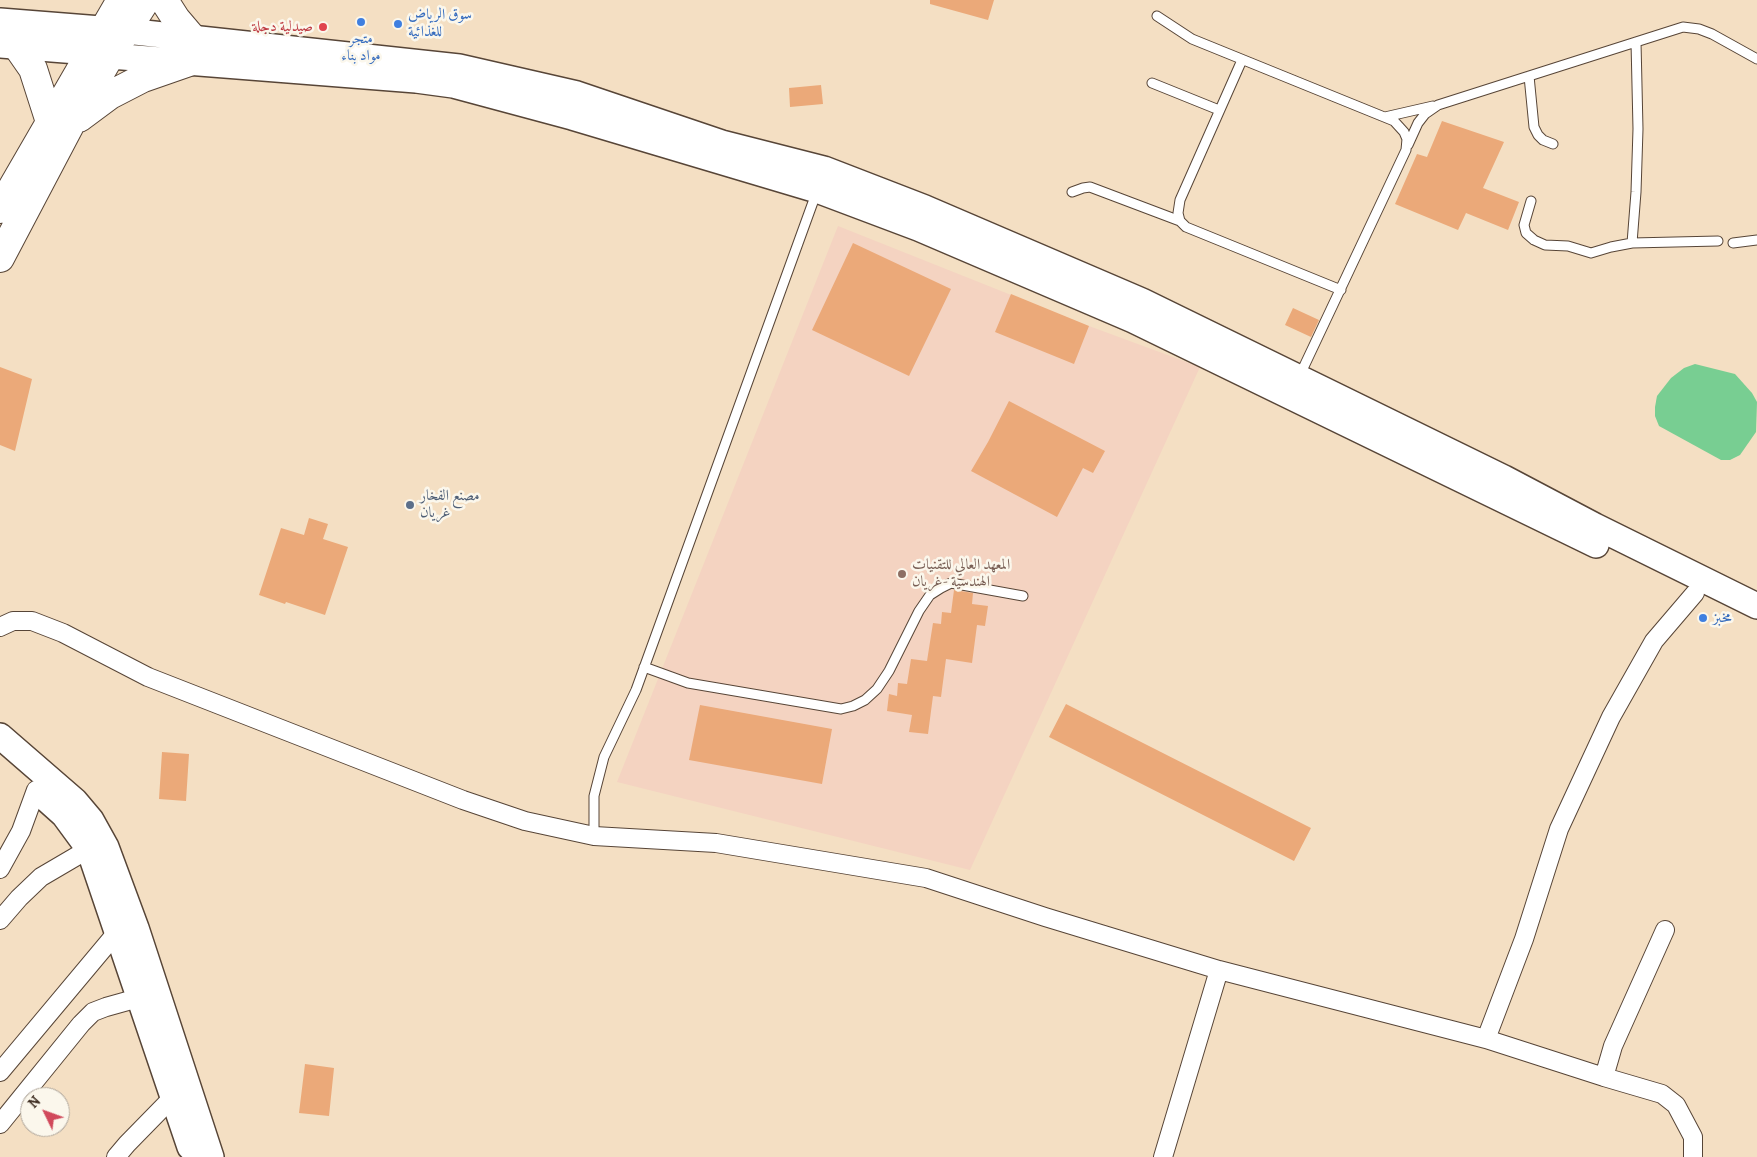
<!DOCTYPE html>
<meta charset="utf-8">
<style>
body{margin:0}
#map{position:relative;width:1757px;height:1157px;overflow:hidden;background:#f4dfc3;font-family:Alegreya,serif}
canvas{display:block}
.north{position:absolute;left:20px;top:1087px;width:50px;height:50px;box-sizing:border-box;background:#fbf7ec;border:1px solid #aea59a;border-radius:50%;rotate:312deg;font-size:14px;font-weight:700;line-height:20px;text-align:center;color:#3b2a1e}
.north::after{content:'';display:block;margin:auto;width:18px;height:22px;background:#d1495b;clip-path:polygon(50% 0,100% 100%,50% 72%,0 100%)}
</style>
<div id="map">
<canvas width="1757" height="1157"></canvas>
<div class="north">N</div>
</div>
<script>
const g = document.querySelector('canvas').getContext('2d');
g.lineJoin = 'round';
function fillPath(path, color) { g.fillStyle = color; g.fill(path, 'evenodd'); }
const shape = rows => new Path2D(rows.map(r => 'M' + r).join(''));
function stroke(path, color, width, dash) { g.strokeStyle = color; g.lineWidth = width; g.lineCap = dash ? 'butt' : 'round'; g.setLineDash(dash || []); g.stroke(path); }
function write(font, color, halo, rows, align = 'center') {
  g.font = font + ' Alegreya,Amiri,serif'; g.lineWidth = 5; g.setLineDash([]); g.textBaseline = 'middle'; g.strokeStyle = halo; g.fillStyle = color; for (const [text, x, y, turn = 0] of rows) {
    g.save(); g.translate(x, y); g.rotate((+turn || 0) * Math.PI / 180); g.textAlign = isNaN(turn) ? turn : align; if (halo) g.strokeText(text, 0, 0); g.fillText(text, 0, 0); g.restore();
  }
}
const built = shape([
 [838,226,1089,326,1200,367,970,870,617,782]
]);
const green = shape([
 [1695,364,1735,374,1752,393,1757,402,1756,432,1740,455,1730,460,1721,460,1659,426,1655,416,1655,407,1657,396,1671,378,1684,368]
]);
const building = shape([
 [930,0,994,0,988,20,930,4],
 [821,85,823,104,790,107,789,88],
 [1442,121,1504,142,1483,188,1519,202,1508,230,1466,213,1458,230,1395,204,1417,154,1427,157],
 [853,243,951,289,909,376,812,330],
 [1011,294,1089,326,1074,364,995,332],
 [1293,308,1319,320,1311,337,1285,325],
 [0,367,32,379,15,451,0,445],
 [1009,401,1105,451,1093,473,1083,468,1057,517,971,471,988,442],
 [309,518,328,524,323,539,348,547,325,615,286,602,285,604,259,595,281,528,304,535],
 [954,590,973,593,972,604,988,606,985,626,977,625,972,663,946,659,941,697,933,696,928,734,909,732,912,715,887,711,889,694,897,696,898,683,907,684,911,659,927,661,933,623,941,624,942,612,951,613],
 [1066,704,1311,828,1294,861,1049,737],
 [700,705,832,729,822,784,689,760],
 [162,752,189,754,186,801,159,799],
 [305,1064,334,1068,329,1116,299,1113]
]);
const lane = shape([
 [1157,16,1192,39,1394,121,1404,132,1407,139,1406,150,1299,377],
 [1242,60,1180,200,1178,213,1180,221,1186,227,1341,290],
 [1529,76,1534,127,1538,135,1543,140,1553,144],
 [1152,83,1219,110],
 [1385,117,1433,106],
 [1408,145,1418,123,1425,114,1438,105,1683,27,1699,29,1712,34,1757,59],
 [1072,192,1083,188,1090,187,1180,221],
 [1531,201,1524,225,1526,233,1534,240,1545,245,1568,246,1591,253,1611,247,1632,243,1718,241],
 [1632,243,1636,192,1638,129,1636,42],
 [1733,243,1757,240],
 [644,667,688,683,841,709,853,706,865,700,877,689,889,671,919,611,930,595,941,588,951,583,1023,596],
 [594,836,594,796,604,757,636,690,817,191]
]);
const street = shape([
 [0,627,13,621,32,621,63,633,148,677,463,800,525,821,594,836,716,843,926,878,1045,917,1219,970,1486,1039,1524,939,1559,829,1611,717,1654,641,1695,593],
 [0,869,21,831,36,790],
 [0,920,19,898,41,877,99,843],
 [1486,1039,1604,1077,1613,1046,1665,930],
 [0,1072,118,931],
 [1604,1077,1662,1094,1676,1105,1693,1137,1693,1157],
 [0,1124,81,1024,93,1012,106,1007,149,995],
 [116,1157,127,1144,172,1098,181,1093],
 [1163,1157,1219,970]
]);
const secondary = shape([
 [0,21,126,31,459,67,577,94,722,143,824,169,925,208,1142,301,1504,478,1595,526,1757,606],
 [0,45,90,52,110,56,416,80,453,85,572,117,817,190,918,228,1133,320,1596,545],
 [0,736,75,801,91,820,106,847,136,928,211,1157],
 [45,798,64,815,89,849,190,1147]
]);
const primary = shape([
 [166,0,167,5,176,19,193,39],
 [17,46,33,69,50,122],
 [79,118,110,95,143,78,189,62],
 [0,209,121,0],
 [0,258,70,125,110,56,146,0]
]);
const markers = [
 [361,22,5,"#3f7fe0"],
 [398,24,5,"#3f7fe0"],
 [323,27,5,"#e0444e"],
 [410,505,5,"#5c6f8a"],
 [902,574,5,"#8d6e63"],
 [1703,618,5,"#3f7fe0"]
];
const shopNames = [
 ["سوق الرياض",408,15],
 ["للغذائية",408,32],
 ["متجر",361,39,"center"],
 ["مواد بناء",361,56,"center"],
 ["مخبز",1713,618]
];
const healthNames = [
 ["صيدلية دجلة",313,27]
];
const serviceNames = [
 ["مصنع الفخار",420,496],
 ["غريان",420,513]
];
const educationNames = [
 ["المعهد العالي للتقنيات",912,565],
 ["الهندسية -غريان",912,582]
];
fillPath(built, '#f4d3c1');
fillPath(green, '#78ce92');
fillPath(building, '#eba979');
stroke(lane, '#574537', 11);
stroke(street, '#574537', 20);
stroke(secondary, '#574537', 28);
stroke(primary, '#574537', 30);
stroke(lane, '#fff', 9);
stroke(street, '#fff', 18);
stroke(secondary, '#fff', 25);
stroke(primary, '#fff', 28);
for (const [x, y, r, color] of markers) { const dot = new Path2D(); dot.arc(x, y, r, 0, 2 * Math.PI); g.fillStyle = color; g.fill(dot); stroke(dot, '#fbf7ec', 2); }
write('15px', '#366cbe', '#fbf7ec', shopNames, 'left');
write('15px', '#be3a42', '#fbf7ec', healthNames, 'right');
write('15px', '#4e5e75', '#fbf7ec', serviceNames, 'left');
write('15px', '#785e54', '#fbf7ec', educationNames, 'left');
</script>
